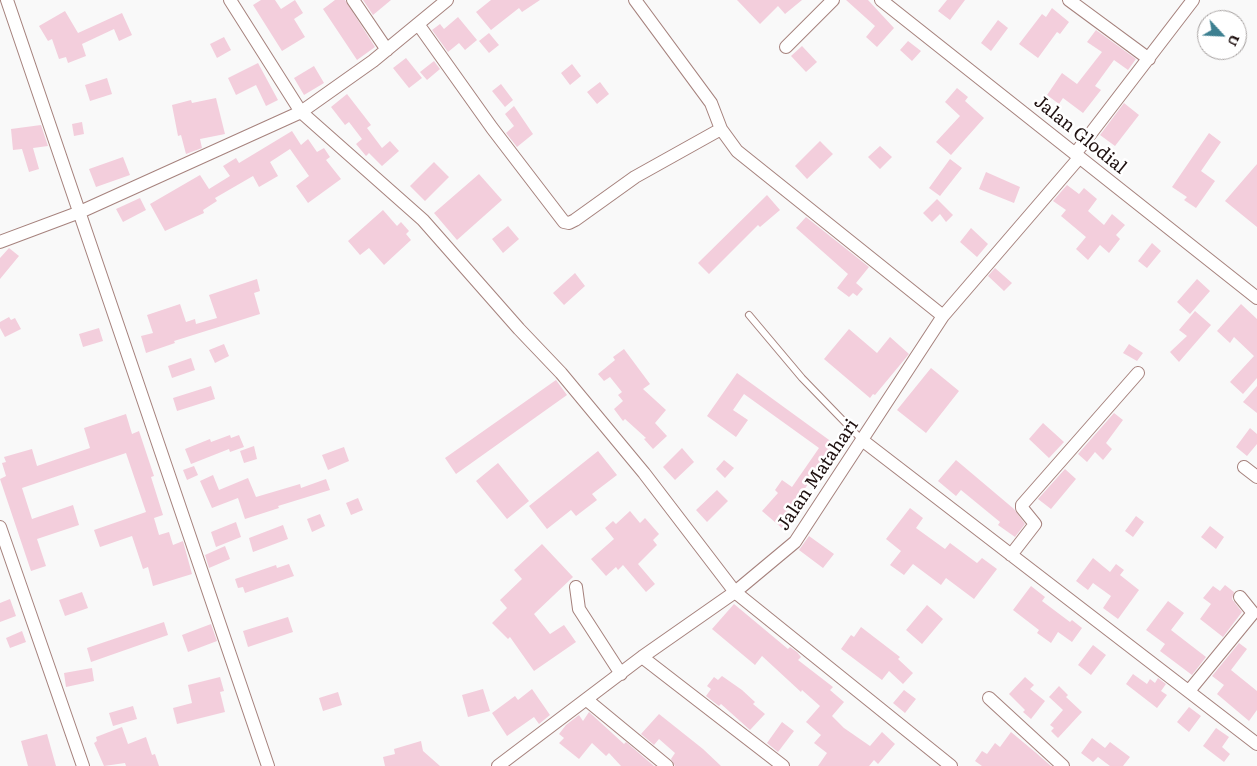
<!DOCTYPE html>
<style>
body{margin:0}
#map{position:relative;width:1257px;height:766px;overflow:hidden;background:#f9f9f9;font-family:Literata,serif}
canvas{display:block}
.north{position:absolute;left:1197px;top:10px;width:50px;height:50px;box-sizing:border-box;background:#fff;border:1px solid #a5a09f;border-radius:50%;rotate:115deg;font-size:14px;font-weight:700;line-height:20px;text-align:center;color:#1f1110}
.north::after{content:'';display:block;margin:auto;width:18px;height:22px;background:#3d8091;clip-path:polygon(50% 0,100% 100%,50% 72%,0 100%)}
</style>
<div id="map">
<canvas width="1257" height="766"></canvas>
<div class="north">U</div>
</div>
<script>
const g = document.querySelector('canvas').getContext('2d');
g.lineJoin = 'round';
function fillPath(path, color) { g.fillStyle = color; g.fill(path, 'evenodd'); }
const shape = rows => new Path2D(rows.map(r => 'M' + r).join(''));
function stroke(path, color, width, dash) { g.strokeStyle = color; g.lineWidth = width; g.lineCap = dash ? 'butt' : 'round'; g.setLineDash(dash || []); g.stroke(path); }
function write(font, color, halo, rows, align = 'center') {
  g.font = font + ' Literata,serif'; g.lineWidth = 5; g.setLineDash([]); g.textBaseline = 'middle'; g.strokeStyle = halo; g.fillStyle = color; for (const [text, x, y, turn = 0] of rows) {
    g.save(); g.translate(x, y); g.rotate((+turn || 0) * Math.PI / 180); g.textAlign = isNaN(turn) ? turn : align; if (halo) g.strokeText(text, 0, 0); g.fillText(text, 0, 0); g.restore();
  }
}
const building = shape([
 [261,0,275,0,281,9,295,0,303,13,294,19,305,37,282,51,253,5],
 [335,0,345,0,375,47,357,60,323,9],
 [363,0,391,0,373,15],
 [491,0,540,0,522,12,519,8,491,30,476,12],
 [737,0,802,0,785,14,778,6,760,24],
 [846,0,868,0,894,28,877,47,866,37,875,26],
 [947,0,965,0,950,20,938,11],
 [1052,8,1069,22,1060,34,1057,32,1038,58,1019,44,1042,14,1046,17],
 [65,11,78,33,122,13,132,35,119,41,114,29,82,44,86,56,68,63,66,57,59,59,52,39,48,41,39,26],
 [458,17,477,40,465,50,459,43,448,52,432,30,440,24,444,29],
 [998,20,1008,28,991,51,981,43],
 [1096,30,1136,59,1128,70,1114,60,1095,86,1101,90,1083,113,1063,98,1059,104,1047,95,1062,73,1077,84,1102,52,1087,42],
 [489,33,499,45,489,53,479,41],
 [224,37,231,50,217,58,210,44],
 [908,41,921,51,912,61,900,50],
 [802,46,817,62,806,72,791,56],
 [406,58,422,78,409,88,393,68],
 [434,61,440,69,427,80,420,72],
 [258,63,278,100,266,106,256,85,236,95,228,78],
 [572,64,581,76,570,85,561,73],
 [314,66,324,83,304,95,294,78],
 [107,78,112,94,90,101,85,85],
 [600,82,609,94,597,104,587,92],
 [501,84,513,100,505,107,492,91],
 [957,88,968,97,965,101,984,118,951,155,936,142,960,116,945,102],
 [347,94,371,125,367,128,382,148,390,141,399,151,382,166,369,153,366,156,356,144,362,139,349,122,345,125,331,107],
 [216,98,225,134,200,139,202,148,186,154,181,135,178,136,172,105,191,100,192,103],
 [1124,103,1139,115,1115,146,1100,135],
 [514,106,533,134,517,147,506,133,514,126,505,114],
 [82,122,84,134,74,136,72,124],
 [41,125,48,146,33,148,39,169,29,172,22,149,13,150,11,129],
 [292,131,301,145,308,139,317,152,324,148,330,157,326,160,341,179,308,203,296,186,309,176,290,149,270,162,278,176,259,187,253,176,215,198,217,201,203,210,204,213,165,231,150,204,200,175,209,189,230,176,223,166,236,158,239,163],
 [1209,133,1221,142,1201,171,1215,181,1196,208,1184,200,1187,197,1172,187],
 [820,141,833,154,807,179,795,166],
 [880,146,892,157,880,169,868,157],
 [123,157,130,175,96,187,89,169],
 [950,159,962,168,940,196,929,188],
 [434,162,449,177,425,201,410,186],
 [1257,164,1257,227,1225,201],
 [986,172,1020,187,1014,203,979,189],
 [479,174,502,200,457,240,434,213],
 [1067,185,1079,194,1084,188,1097,199,1088,211,1104,225,1112,214,1125,225,1116,235,1120,239,1109,253,1100,245,1088,260,1076,249,1086,237,1061,216,1066,210,1053,201],
 [767,195,780,210,760,227,758,225,709,274,698,263],
 [140,198,146,210,123,222,116,209],
 [937,199,953,215,946,222,940,214,932,222,923,213],
 [383,210,397,226,401,222,409,231,406,234,411,240,384,265,369,248,360,255,348,241],
 [806,217,869,267,856,283,863,289,857,296,853,293,849,297,837,288,848,274,796,228],
 [508,226,519,239,503,253,492,239],
 [971,228,988,244,977,257,960,242],
 [1152,243,1161,251,1147,268,1138,261],
 [9,248,19,256,0,279,0,258],
 [995,268,1012,283,1004,291,988,276],
 [575,273,585,286,564,305,553,293],
 [257,279,260,291,254,293,260,314,174,341,175,343,146,353,141,336,153,333,147,315,180,304,186,322,195,319,196,324,217,318,209,295],
 [1197,279,1210,291,1190,314,1177,302],
 [1241,304,1257,319,1257,378,1243,394,1230,382,1254,356,1234,337,1230,343,1217,331],
 [1195,311,1211,325,1179,362,1170,352,1187,336,1179,330],
 [9,317,11,320,15,318,21,329,5,337,0,328,0,322],
 [99,328,103,341,83,347,79,334],
 [849,329,877,353,890,337,909,354,875,395,873,394,870,398,824,359],
 [224,344,229,356,215,363,209,350],
 [1129,344,1143,353,1137,361,1123,353],
 [624,349,650,384,643,389,666,410,655,423,667,436,653,449,644,439,646,438,625,419,623,421,614,409,623,401,618,395,622,392,610,377,604,381,598,374,615,360,613,357],
 [191,358,195,370,172,378,168,366],
 [931,368,959,391,926,433,897,410],
 [737,373,836,445,801,494,806,497,783,529,762,511,778,493,775,490,782,480,792,487,819,448,744,394,733,410,748,420,736,437,707,416],
 [556,380,567,395,456,474,445,458],
 [211,386,215,399,177,411,173,398],
 [1257,386,1257,413,1243,402],
 [1114,413,1123,420,1106,443,1112,449,1103,460,1095,452,1087,462,1078,454],
 [126,414,132,434,139,431,154,476,151,477,163,515,154,518,159,535,169,532,173,545,183,541,192,574,153,586,148,567,143,569,132,536,100,547,94,530,146,512,126,453,22,488,32,519,73,505,79,525,37,539,46,566,31,571,0,479,6,476,2,463,6,462,4,457,32,449,37,466,90,448,84,428],
 [1043,423,1064,442,1049,458,1029,439],
 [1250,428,1257,434,1257,444,1247,456,1236,447],
 [230,435,231,438,239,435,244,447,230,452,229,449,191,464,185,449,210,439,211,442],
 [254,446,257,459,244,463,240,451],
 [344,447,349,461,328,470,322,455],
 [682,448,694,462,675,480,663,467],
 [598,451,617,475,592,494,597,500,576,516,571,510,547,529,529,506],
 [724,460,734,468,725,478,716,469],
 [956,460,1014,509,1025,524,1015,537,998,525,1000,522,961,490,956,496,938,481],
 [498,463,529,501,507,519,476,481],
 [194,466,198,475,187,480,183,470],
 [1065,469,1076,479,1051,509,1038,499],
 [213,475,219,490,248,478,256,497,300,484,301,488,326,479,330,490,278,506,279,508,245,519,238,498,212,508,200,481],
 [717,490,728,501,707,522,696,510],
 [358,498,363,510,351,515,346,503],
 [910,508,923,518,916,528,945,549,950,543,977,563,982,558,997,569,974,599,946,578,941,585,913,564,904,575,890,565,901,551,886,539],
 [630,511,640,523,645,518,659,534,653,540,657,545,638,564,655,584,646,592,623,565,618,570,616,567,606,576,591,559,614,539,605,528,613,521,616,524],
 [320,514,325,526,312,532,307,519],
 [1136,516,1144,522,1133,537,1125,531],
 [236,522,241,537,216,547,211,532],
 [283,525,288,539,253,552,249,538],
 [1210,526,1224,537,1216,549,1201,537],
 [809,536,834,554,823,568,799,550],
 [542,544,573,577,534,614,550,634,564,625,576,642,534,671,510,637,508,639,492,623,507,608,500,600,522,579,514,570],
 [225,546,230,559,209,568,205,555],
 [1093,558,1110,572,1116,564,1124,570,1120,575,1139,590,1118,619,1103,608,1111,596,1093,583,1088,590,1076,581],
 [289,564,294,576,245,593,243,587,238,588,235,579,276,565,277,568],
 [1225,585,1234,592,1232,599,1242,612,1223,637,1200,619,1211,604,1203,598,1213,586,1220,591],
 [1031,586,1045,597,1042,601,1070,622,1072,620,1082,628,1072,642,1058,632,1051,643,1037,633,1039,630,1013,610],
 [82,592,88,608,65,616,59,600],
 [10,599,16,616,0,622,0,603],
 [1168,601,1184,613,1171,630,1206,657,1192,675,1160,651,1165,644,1146,630],
 [734,604,788,649,790,647,797,652,801,657,798,660,833,687,830,690,844,702,832,716,844,728,870,746,882,732,895,744,878,764,874,760,869,766,818,766,827,753,814,743,821,735,806,722,820,706,802,690,801,692,762,656,755,665,712,629],
 [927,605,943,619,922,644,906,630],
 [288,617,293,632,248,647,243,631],
 [164,622,168,635,91,662,87,648],
 [211,624,217,641,188,652,182,635],
 [861,627,900,657,898,659,913,673,903,684,889,671,882,680,841,649,851,635,854,637],
 [22,631,26,642,10,648,6,638],
 [1239,643,1247,649,1231,670,1257,691,1257,710,1249,721,1217,694,1224,685,1212,676],
 [1093,645,1106,655,1091,675,1078,665],
 [92,668,94,681,66,687,64,673],
 [1133,674,1147,684,1150,679,1155,683,1158,678,1166,684,1161,691,1167,695,1157,708,1126,684],
 [722,676,742,690,755,702,753,704,765,714,750,730,721,704,719,706,706,696,711,689,707,686,714,677,718,680],
 [220,677,224,691,220,692,225,712,177,724,173,708,192,703,188,685],
 [1025,677,1034,685,1030,689,1045,701,1031,719,1023,712,1025,710,1009,694],
 [1059,686,1068,695,1066,697,1082,712,1058,738,1051,731,1054,728,1050,725,1063,710,1049,697],
 [483,689,490,711,468,717,462,695],
 [532,689,550,715,539,724,534,717,507,736,492,713,515,696,518,700],
 [904,690,916,699,905,713,893,703],
 [338,692,342,705,323,711,319,698],
 [133,706,137,719,113,726,109,713],
 [1189,707,1201,716,1189,732,1177,722],
 [589,712,624,744,626,742,654,766,621,766,609,753,606,756,592,743,579,759,559,743,564,738,559,734,566,725,579,715,583,721],
 [659,714,703,749,721,766,675,766,671,759,675,753,659,739,654,745,641,734],
 [782,722,794,731,778,752,767,743],
 [122,727,128,744,146,737,152,755,155,754,159,766,126,766,125,763,104,766,94,743,97,741,96,737],
 [1216,728,1229,737,1222,747,1230,754,1224,762,1203,746],
 [1011,732,1035,752,1051,766,982,766,975,761,982,751,987,754,995,743,1000,747],
 [47,734,56,766,28,766,21,741],
 [1092,738,1105,748,1110,742,1130,757,1123,766,1110,766,1098,757,1093,762,1081,753],
 [421,741,423,751,440,766,385,766,383,757,395,754,394,749]
]);
const lane = shape([
 [749,315,802,378,862,440]
]);
const street = shape([
 [7,0,268,766],
 [230,0,301,112,423,220,519,329,561,373,644,473,735,592,951,766],
 [353,0,387,50],
 [635,0,711,103,721,129,737,151,943,316],
 [881,0,1257,298],
 [1069,0,1149,59],
 [418,24,492,128,564,222,569,223,575,220,635,177,721,129],
 [786,47,833,0],
 [1075,154,1193,0],
 [0,242,80,212,301,112,373,61,447,0],
 [862,440,1257,744],
 [1244,467,1257,477],
 [0,527,83,766],
 [1011,555,1035,524,1022,508,1022,505,1138,373],
 [576,587,579,609,621,674],
 [642,657,783,766],
 [1189,691,1253,613,1240,597],
 [989,698,1063,766],
 [587,700,667,766],
 [498,766,642,657,735,592,795,542,943,316,1079,158]
]);
const streetNames = [
 ["Jalan Glodial",1080,135,39],
 ["Jalan Matahari",818,475,-56]
];
fillPath(building, '#f3cedc');
stroke(lane, '#a6827d', 8);
stroke(street, '#a6827d', 14);
stroke(lane, '#fff', 6);
stroke(street, '#fff', 12);
write('18px', '#1f1110', '#fff', streetNames);
</script>
